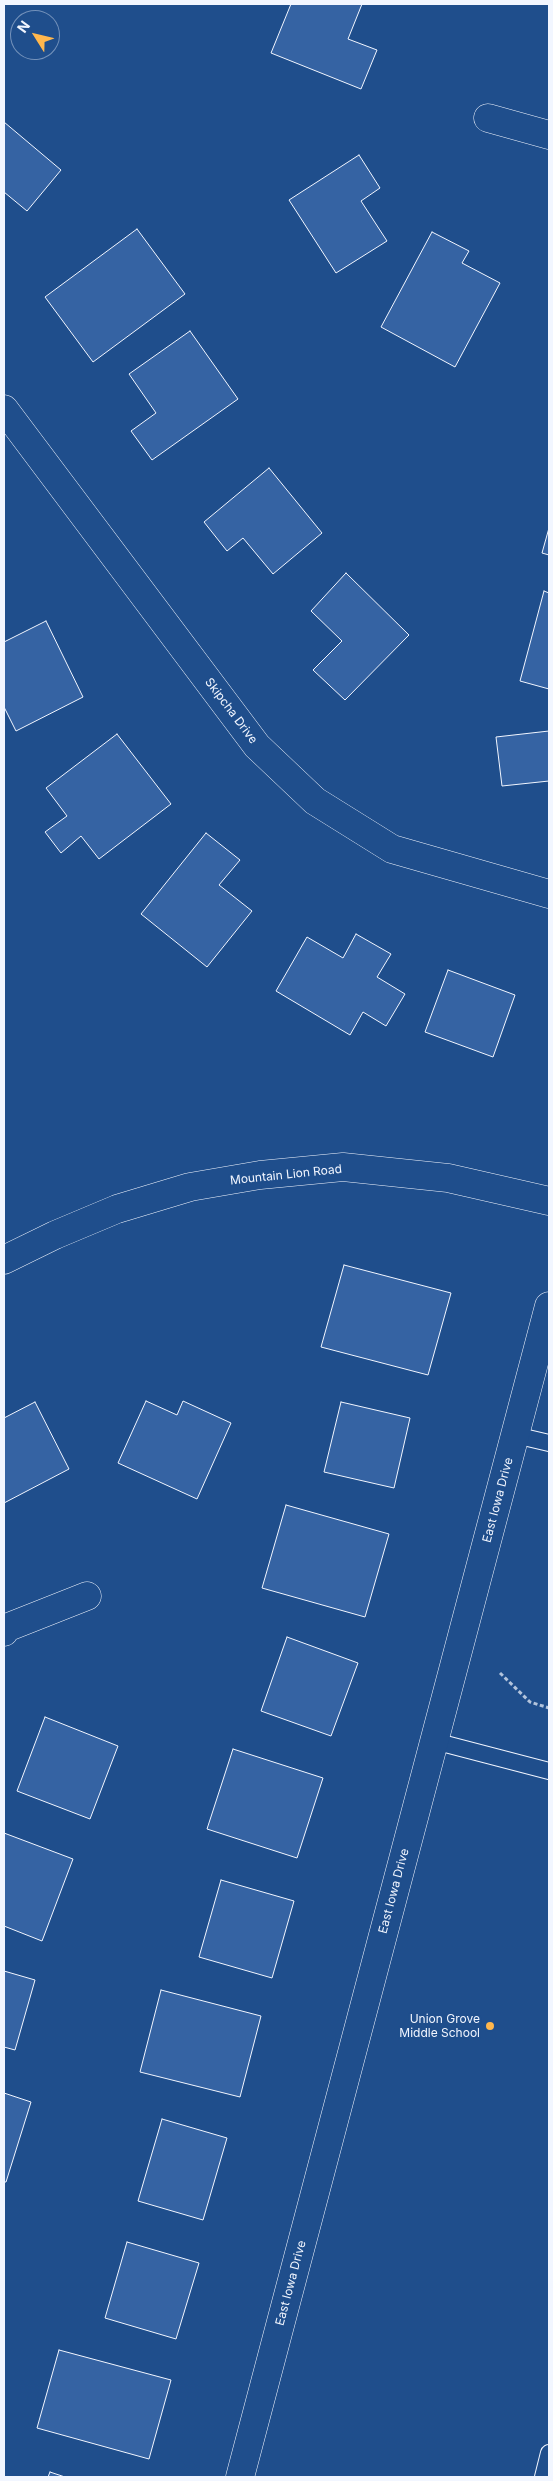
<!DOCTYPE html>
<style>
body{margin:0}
#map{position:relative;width:553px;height:2481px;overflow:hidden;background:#1f4e8c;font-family:Inter,sans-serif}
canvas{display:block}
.frame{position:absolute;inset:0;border:5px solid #f2f6ff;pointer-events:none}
.north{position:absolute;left:10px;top:10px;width:50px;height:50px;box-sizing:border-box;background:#1f4e8c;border:1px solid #7391ba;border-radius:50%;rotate:306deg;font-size:14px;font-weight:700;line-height:20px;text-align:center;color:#f2f6ff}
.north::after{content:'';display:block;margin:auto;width:18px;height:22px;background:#ffb74d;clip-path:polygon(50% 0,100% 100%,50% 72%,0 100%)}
</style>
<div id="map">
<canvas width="553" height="2481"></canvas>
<div class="frame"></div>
<div class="north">N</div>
</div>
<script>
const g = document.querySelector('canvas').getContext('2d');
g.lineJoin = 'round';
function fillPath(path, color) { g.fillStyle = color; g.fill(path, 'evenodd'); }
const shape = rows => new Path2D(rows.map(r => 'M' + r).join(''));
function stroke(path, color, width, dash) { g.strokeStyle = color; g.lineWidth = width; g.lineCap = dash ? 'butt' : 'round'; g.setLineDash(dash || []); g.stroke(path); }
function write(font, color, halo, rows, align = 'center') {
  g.font = font + ' Inter,sans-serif'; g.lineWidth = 4; g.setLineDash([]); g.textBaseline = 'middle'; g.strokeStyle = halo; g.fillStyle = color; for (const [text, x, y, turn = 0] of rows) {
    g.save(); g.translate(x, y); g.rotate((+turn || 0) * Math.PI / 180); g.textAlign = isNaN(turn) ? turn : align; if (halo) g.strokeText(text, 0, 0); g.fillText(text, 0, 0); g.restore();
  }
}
const building = shape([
 [291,4,362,4,348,39,377,50,361,89,271,53,291,4],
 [4,122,61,170,27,211,4,192,4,122],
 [359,155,380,188,361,201,387,241,336,273,289,200,359,155],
 [137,229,185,294,93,362,45,297,137,229],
 [432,232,469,251,462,263,500,283,455,367,381,327,432,232],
 [190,331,238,399,152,460,131,431,156,413,129,374,190,331],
 [269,468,322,533,273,574,243,538,227,551,204,522,269,468],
 [549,528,549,555,542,553,549,528],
 [346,573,409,635,345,700,313,670,342,641,311,611,346,573],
 [544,591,549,593,549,689,520,681,544,591],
 [46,621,83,697,16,731,4,707,4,642,46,621],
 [549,731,549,781,502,786,496,737,549,731],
 [117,734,171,804,99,859,81,836,61,853,45,832,67,816,46,788,117,734],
 [206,833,240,860,219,885,252,911,207,967,141,914,206,833],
 [356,934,391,954,377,977,405,994,386,1026,363,1012,350,1035,276,991,307,937,343,958,356,934],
 [448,970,515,995,493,1057,425,1032,448,970],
 [344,1265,451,1293,428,1375,321,1347,344,1265],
 [146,1401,177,1415,183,1401,231,1423,197,1499,118,1463,146,1401],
 [35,1402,69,1469,4,1503,4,1418,35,1402],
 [341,1402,410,1418,394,1488,324,1472,341,1402],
 [286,1505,389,1534,365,1617,262,1588,286,1505],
 [287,1637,358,1663,331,1736,261,1711,287,1637],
 [45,1717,118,1746,90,1819,17,1791,45,1717],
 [233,1749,323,1778,297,1858,207,1829,233,1749],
 [4,1833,73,1859,42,1941,4,1926,4,1833],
 [221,1880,294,1901,272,1978,199,1957,221,1880],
 [4,1971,35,1980,15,2050,4,2047,4,1971],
 [161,1990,261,2016,240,2097,140,2072,161,1990],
 [4,2093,31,2102,6,2182,4,2182,4,2093],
 [162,2119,227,2138,203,2220,138,2201,162,2119],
 [127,2242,199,2263,176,2339,105,2318,127,2242],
 [59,2350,171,2380,149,2459,37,2428,59,2350],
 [50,2472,65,2477,48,2477,50,2472]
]);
const path = shape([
 [500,1673,530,1702,549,1708]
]);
const lane = shape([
 [515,1435,549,1443],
 [434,1741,549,1771],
 [543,2477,549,2453]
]);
const street = shape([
 [488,118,549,135],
 [4,409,257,746,315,801,392,849,549,894],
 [4,1632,6,1628,87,1596],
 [240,2477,549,1306]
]);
const secondary = shape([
 [4,1260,55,1235,117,1209,190,1187,260,1175,343,1167,448,1178,549,1201]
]);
const markers = [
 [490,2026,5,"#ffb74d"]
];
const streetNames = [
 ["Skipcha Drive",231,711,53],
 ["Mountain Lion Road",286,1175,-6],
 ["East Iowa Drive",498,1500,-75],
 ["East Iowa Drive",394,1891,-75],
 ["East Iowa Drive",291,2283,-75]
];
const poiNames = [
 ["Union Grove",480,2019],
 ["Middle School",480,2033]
];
fillPath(building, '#3563a3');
stroke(building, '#f2f6ff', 1);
stroke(lane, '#f2f6ff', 18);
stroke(street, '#f2f6ff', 29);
stroke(secondary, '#f2f6ff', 29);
stroke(path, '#b3c4dc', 3, [4, 2.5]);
stroke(lane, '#1f4e8c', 16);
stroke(street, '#1f4e8c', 28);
stroke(secondary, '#1f4e8c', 28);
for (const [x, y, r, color] of markers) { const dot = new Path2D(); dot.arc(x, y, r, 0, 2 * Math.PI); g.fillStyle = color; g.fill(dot); stroke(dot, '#1f4e8c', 2); }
write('12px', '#f2f6ff', '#1f4e8c', streetNames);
write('12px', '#f2f6ff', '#1f4e8c', poiNames, 'right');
</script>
